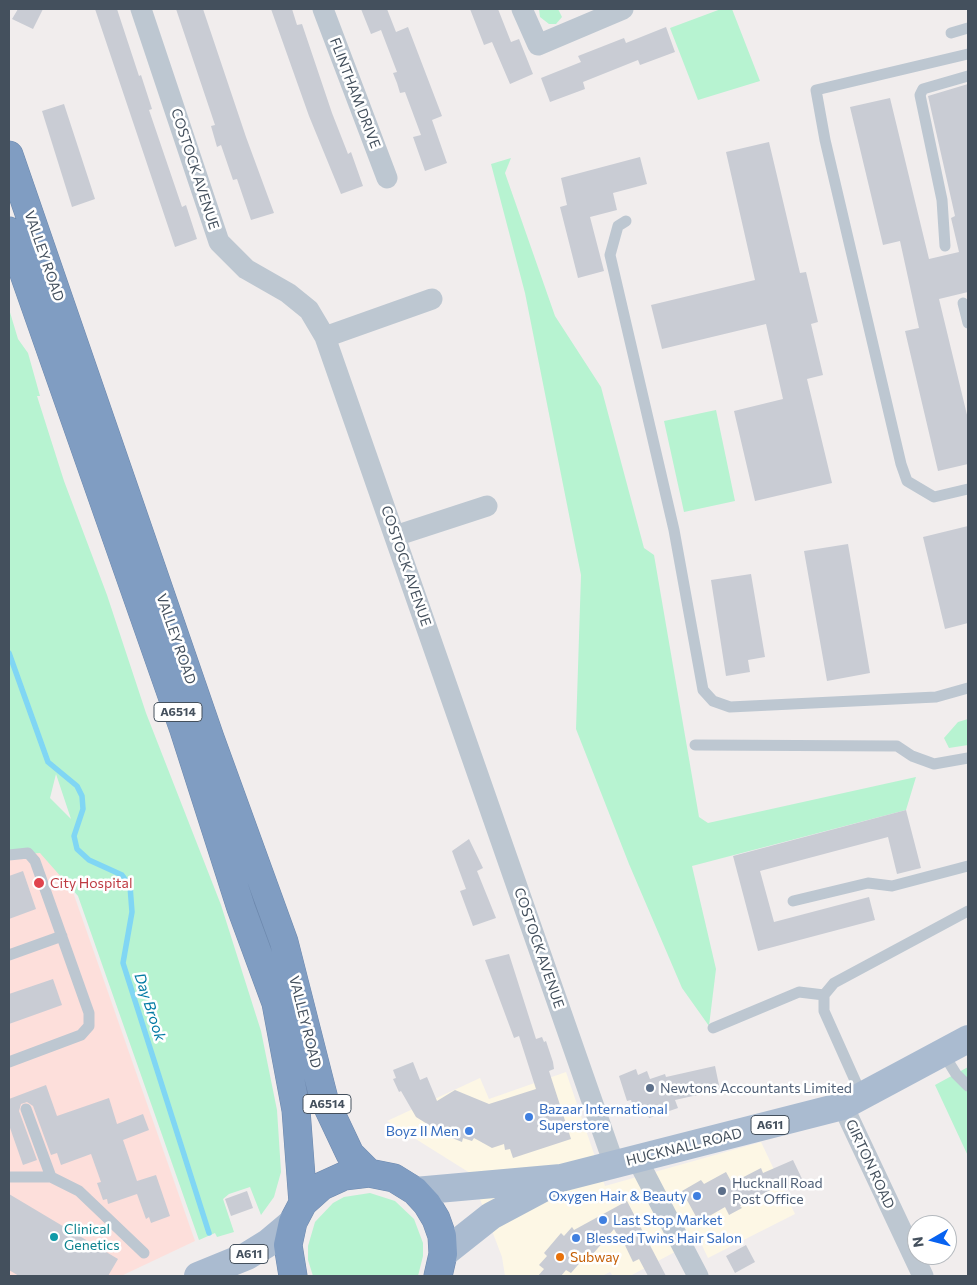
<!DOCTYPE html>
<style>
body{margin:0}
#map{position:relative;width:977px;height:1285px;overflow:hidden;background:#f1eded;font-family:Commissioner,sans-serif}
canvas{display:block}
.frame{position:absolute;inset:0;border:10px solid #44505d;pointer-events:none}
.north{position:absolute;left:907px;top:1215px;width:50px;height:50px;box-sizing:border-box;background:#fff;border:1px solid #b4b9be;border-radius:50%;rotate:262deg;font-size:14px;font-weight:700;line-height:20px;text-align:center;color:#44505d}
.north::after{content:'';display:block;margin:auto;width:18px;height:22px;background:#0862f0;clip-path:polygon(50% 0,100% 100%,50% 72%,0 100%)}
</style>
<div id="map">
<canvas width="977" height="1285"></canvas>
<div class="frame"></div>
<div class="north">N</div>
</div>
<script>
const g = document.querySelector('canvas').getContext('2d');
g.lineJoin = 'round';
function fillPath(path, color) { g.fillStyle = color; g.fill(path, 'evenodd'); }
const shape = rows => new Path2D(rows.map(r => 'M' + r).join(''));
function stroke(path, color, width, dash) { g.strokeStyle = color; g.lineWidth = width; g.lineCap = dash ? 'butt' : 'round'; g.setLineDash(dash || []); g.stroke(path); }
function write(font, color, halo, rows, align = 'center') {
  g.font = font + ' Commissioner,sans-serif'; g.lineWidth = 5; g.setLineDash([]); g.textBaseline = 'middle'; g.strokeStyle = halo; g.fillStyle = color; for (const [text, x, y, turn = 0] of rows) {
    g.save(); g.translate(x, y); g.rotate((+turn || 0) * Math.PI / 180); g.textAlign = isNaN(turn) ? turn : align; if (halo) g.strokeText(text, 0, 0); g.fillText(text, 0, 0); g.restore();
  }
}
const commercial = shape([
 [566,1072,605,1186,761,1142,795,1214,708,1258,699,1239,630,1276,613,1276,610,1272,602,1276,505,1276,502,1257,470,1173,387,1121,480,1078,489,1099]
]);
const medical = shape([
 [9,709,195,1241,121,1276,9,1276]
]);
const green = shape([
 [539,9,558,9,562,17,556,24,549,24,540,17],
 [721,9,732,9,760,81,698,100,670,28],
 [511,158,505,173,555,316,601,387,644,548,654,555,699,817,708,823,916,777,906,810,692,866,716,969,709,1026,682,988,629,864,576,729,581,575,525,293,491,164],
 [9,309,18,339,28,353,40,396,37,396,64,481,107,595,146,713,221,905,261,1031,277,1110,281,1172,274,1197,261,1215,250,1187,229,1194,223,1199,234,1232,217,1237,215,1233,199,1240,78,896,40,853,9,855],
 [56,774,71,819,50,798],
 [716,410,735,501,684,512,664,421],
 [968,719,968,745,949,748,944,738,958,722],
 [968,1067,968,1156,935,1085],
 [370,1193,395,1201,414,1219,423,1243,423,1256,418,1276,313,1276,308,1260,308,1246,315,1222,333,1203,344,1197]
]);
const stream = shape([
 [9,653,48,762,77,786,82,796,83,809,74,836,77,849,89,860,122,875,130,886,132,912,123,963,209,1233]
]);
const building = shape([
 [18,9,43,9,33,29,12,19],
 [95,9,117,9,139,76,141,75,152,109,149,110,182,207,186,205,197,239,175,247],
 [176,9,203,9,246,137,274,213,251,220,237,179,233,180,221,145,217,147,211,126,215,125],
 [271,9,292,9,297,25,302,24,332,113,348,154,351,152,363,186,341,194,309,116],
 [361,9,387,9,396,32,408,27,442,116,432,120,447,163,425,171,413,137,421,135,405,92,400,93,397,83,393,73,397,72,381,30,371,34],
 [470,9,498,9,511,42,519,39,533,74,510,84,492,42,484,45],
 [666,27,675,52,640,65,638,60,583,82,585,89,550,102,541,78,581,62,578,56,624,38,626,43],
 [968,84,968,292,939,299,968,419,968,464,938,471,905,331,919,328,900,241,883,245,850,107,890,98,929,259,959,252,951,218,955,216,928,96],
 [64,104,95,199,72,207,42,111],
 [769,142,800,273,806,272,818,322,811,324,823,375,807,379,832,483,755,501,734,411,783,399,766,324,662,349,651,305,755,280,726,152],
 [640,157,647,184,613,193,617,210,590,217,604,271,578,278,560,207,567,205,561,178],
 [968,526,968,623,945,629,923,537],
 [848,544,870,673,827,681,804,551],
 [751,574,765,657,748,660,750,672,726,676,711,580],
 [906,810,921,868,897,874,888,837,760,871,774,922,869,897,875,920,758,951,733,856],
 [469,839,483,868,477,871,496,918,473,926,460,891,466,889,452,851],
 [23,871,36,909,9,919,9,876],
 [509,954,536,1039,542,1037,544,1042,546,1041,553,1062,554,1069,549,1071,571,1139,513,1158,510,1149,505,1150,504,1144,492,1148,474,1138,472,1141,463,1138,462,1142,445,1135,416,1117,401,1091,399,1092,393,1079,396,1078,393,1070,413,1062,420,1080,427,1077,437,1101,455,1090,489,1104,536,1089,519,1036,514,1038,485,960],
 [53,979,62,1005,9,1024,9,994],
 [715,1066,720,1090,675,1100,678,1108,649,1118,647,1112,636,1116,631,1100,627,1101,619,1076,636,1069,638,1075,647,1071,650,1079,665,1074,666,1077],
 [46,1085,57,1116,109,1098,117,1124,143,1114,149,1130,123,1140,137,1181,156,1175,170,1216,151,1223,149,1217,146,1219,137,1194,108,1204,107,1199,103,1200,97,1183,101,1182,91,1154,61,1165,57,1153,51,1155,33,1106,27,1102,21,1104,19,1111,37,1160,23,1165,9,1125,9,1099],
 [793,1160,804,1183,787,1190,784,1183,740,1206,742,1208,729,1215,725,1207,699,1222,682,1191,701,1180,704,1184,726,1172,732,1183,761,1168,763,1173],
 [247,1191,253,1208,231,1216,225,1199],
 [9,1194,118,1259,108,1276,19,1276,9,1270],
 [627,1201,666,1276,648,1276,639,1259,633,1262,622,1239,620,1240,614,1229,587,1261,584,1258,571,1273,566,1270,561,1276,538,1276,544,1269,539,1265,547,1256,544,1253,561,1233,564,1236,572,1227,574,1230],
 [746,1245,755,1262,735,1273,726,1256]
]);
const lane = shape([
 [951,33,968,28],
 [968,54,816,90,825,140,901,464,907,481,934,497,968,489],
 [626,221,618,226,610,255,674,530,703,690,713,701,730,707,936,697,968,688],
 [945,246,942,200,920,95,923,89,968,76],
 [963,303,968,323],
 [695,745,897,746,912,756,934,764,968,758],
 [9,855,28,853,35,861,89,1013,89,1026,81,1035,9,1062],
 [793,901,868,883,892,886,968,866],
 [9,955,62,936],
 [713,1028,799,992,824,995],
 [943,1053,956,1074,968,1086],
 [862,1096,824,1011,824,995,834,983,968,911],
 [26,1109,51,1177],
 [9,1177,51,1177,79,1191,144,1253]
]);
const street = shape([
 [141,9,219,242,246,269,288,293,309,310,325,337,614,1164],
 [323,9,387,178],
 [522,9,538,45,623,9],
 [325,337,432,299],
 [395,536,487,506],
 [843,1106,923,1276],
 [637,1159,698,1276]
]);
const primary = shape([
 [415,1191,561,1178,843,1106,968,1039],
 [443,1254,491,1216,551,1184],
 [198,1276,247,1256,268,1243,293,1222]
]);
const highway = shape([
 [9,155,210,738,284,942,324,1099,350,1154,369,1173],
 [9,231,184,730,241,908,276,1003,296,1110,303,1203],
 [293,1276,288,1245,293,1222,303,1203,322,1186,344,1176,369,1173,394,1178,415,1191,427,1204,436,1219,442,1236,443,1254,438,1276]
]);
const markers = [
 [39,883,6,"#e0444e"],
 [650,1088,5,"#5c6f8a"],
 [529,1117,5,"#3f7fe0"],
 [469,1131,5,"#3f7fe0"],
 [722,1191,5,"#5c6f8a"],
 [697,1196,5,"#3f7fe0"],
 [603,1220,5,"#3f7fe0"],
 [54,1237,5,"#0f9aa8"],
 [576,1238,5,"#3f7fe0"],
 [560,1257,5,"#e8710a"]
];
const shields = [
 [178,712,48],
 [327,1104,48],
 [770,1125,38],
 [249,1254,38]
];
const shieldNames = [
 ["A6514",178,712],
 ["A6514",327,1104],
 ["A611",770,1125],
 ["A611",249,1254]
];
const streetNames = [
 ["FLINTHAM DRIVE",355,93,69],
 ["COSTOCK AVENUE",195,169,72],
 ["VALLEY ROAD",44,256,71],
 ["COSTOCK AVENUE",406,566,71],
 ["VALLEY ROAD",176,639,71],
 ["COSTOCK AVENUE",539,948,71],
 ["VALLEY ROAD",305,1022,76],
 ["HUCKNALL ROAD",684,1147,-14],
 ["GIRTON ROAD",870,1164,65]
];
const healthNames = [
 ["City Hospital",50,883]
];
const serviceNames = [
 ["Newtons Accountants Limited",660,1088],
 ["Hucknall Road",732,1183],
 ["Post Office",732,1199]
];
const shopNames = [
 ["Bazaar International",539,1109],
 ["Superstore",539,1125],
 ["Boyz II Men",459,1131,"right"],
 ["Oxygen Hair & Beauty",687,1196,"right"],
 ["Last Stop Market",613,1220],
 ["Blessed Twins Hair Salon",586,1238]
];
const cultureNames = [
 ["Clinical",64,1229],
 ["Genetics",64,1245]
];
const foodNames = [
 ["Subway",570,1257]
];
const waterNames = [
 ["Day Brook",150,1007,72]
];
fillPath(commercial, '#fdf7e5');
fillPath(medical, '#fddfdb');
fillPath(green, '#b7f3d1');
stroke(stream, '#80d6f4', 5.5);
fillPath(building, '#c9ccd4');
stroke(highway, '#6c88ad', 29);
stroke(lane, '#bdc7d1', 11);
stroke(street, '#bdc7d1', 21);
stroke(primary, '#aabbd0', 28);
stroke(highway, '#809dc2', 28);
for (const [x, y, r, color] of markers) { const dot = new Path2D(); dot.arc(x, y, r, 0, 2 * Math.PI); g.fillStyle = color; g.fill(dot); stroke(dot, '#fff', 2); }
for (const [x, y, w] of shields) { const box = new Path2D(); box.roundRect(x - w / 2, y - 9.5, w, 19, 4); g.fillStyle = '#fff'; g.fill(box); stroke(box, '#44505d', 1); }
write('bold 12px', '#44505d', null, shieldNames);
write('14px', '#44505d', '#fff', streetNames);
write('14px', '#be3a42', '#fff', healthNames, 'left');
write('14px', '#4e5e75', '#fff', serviceNames, 'left');
write('14px', '#366cbe', '#fff', shopNames, 'left');
write('14px', '#0d838f', '#fff', cultureNames, 'left');
write('14px', '#c56008', '#fff', foodNames, 'left');
write('italic 15px', '#027aa4', '#fff', waterNames);
</script>
